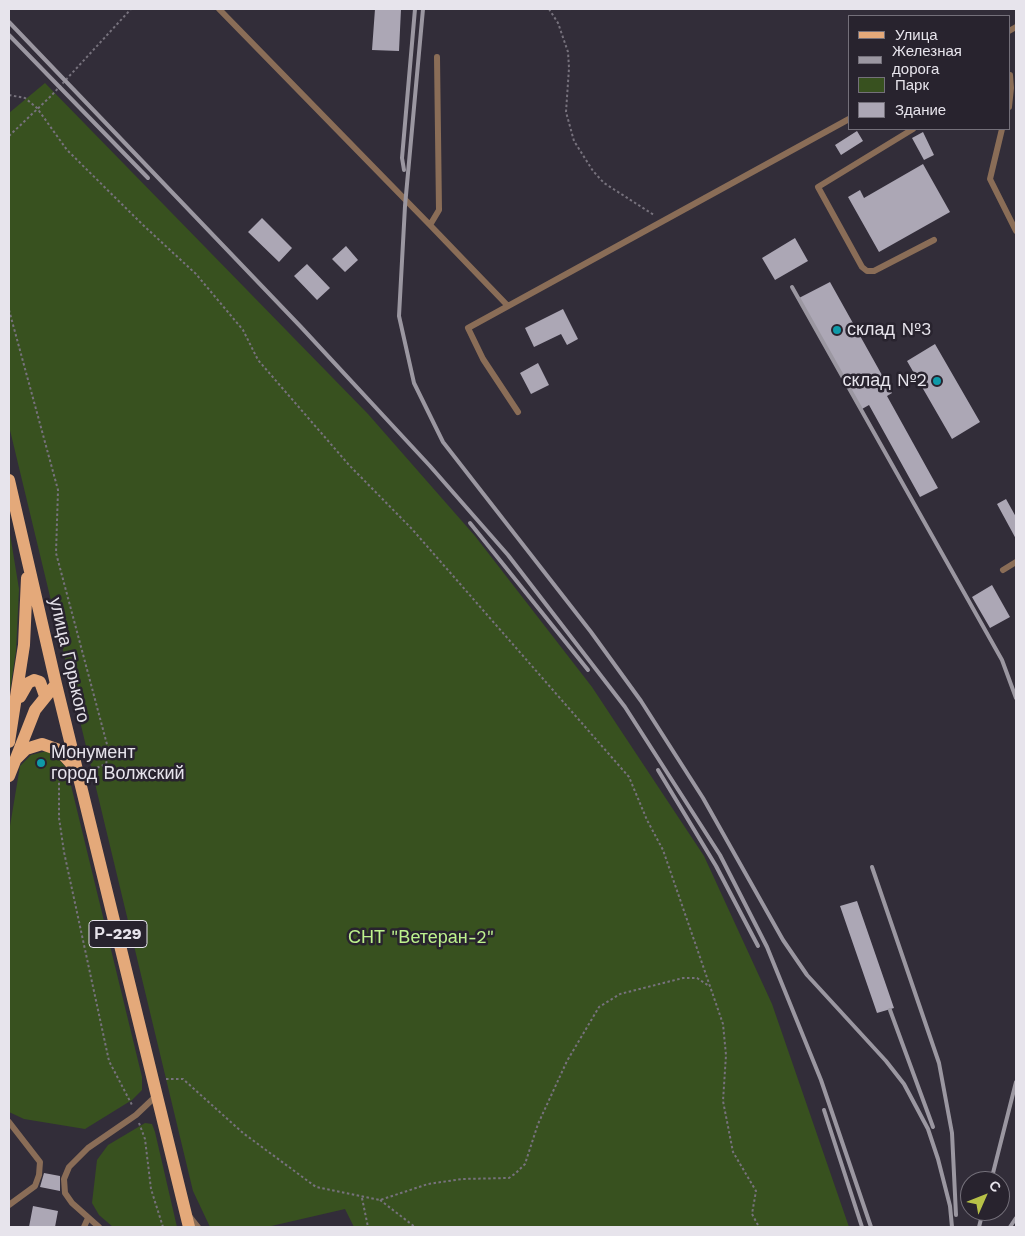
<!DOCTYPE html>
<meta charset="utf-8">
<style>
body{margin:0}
#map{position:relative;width:1025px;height:1236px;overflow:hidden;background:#322d39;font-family:"Work Sans",sans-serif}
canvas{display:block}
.frame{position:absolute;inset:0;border:10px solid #e7e4ec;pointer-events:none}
.legend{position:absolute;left:848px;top:15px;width:162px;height:115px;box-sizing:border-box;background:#28232e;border:1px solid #74707a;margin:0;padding:6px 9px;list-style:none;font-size:15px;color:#e7e4ec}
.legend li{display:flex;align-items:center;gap:10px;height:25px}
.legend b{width:25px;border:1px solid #74707a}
.north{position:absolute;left:960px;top:1171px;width:50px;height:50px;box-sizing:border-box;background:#28232e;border:1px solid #74707a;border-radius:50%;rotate:46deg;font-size:14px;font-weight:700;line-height:20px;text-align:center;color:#e7e4ec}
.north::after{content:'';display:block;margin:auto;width:18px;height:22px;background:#b7c147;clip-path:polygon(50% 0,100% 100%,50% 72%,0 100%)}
</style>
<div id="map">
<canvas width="1025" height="1236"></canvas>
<div class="frame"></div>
<ul class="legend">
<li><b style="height:6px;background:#e4a97a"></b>Улица</li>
<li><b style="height:6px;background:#9b97a1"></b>Железная дорога</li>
<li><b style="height:14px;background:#38511f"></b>Парк</li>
<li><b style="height:14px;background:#aca7b5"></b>Здание</li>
</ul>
<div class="north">С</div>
</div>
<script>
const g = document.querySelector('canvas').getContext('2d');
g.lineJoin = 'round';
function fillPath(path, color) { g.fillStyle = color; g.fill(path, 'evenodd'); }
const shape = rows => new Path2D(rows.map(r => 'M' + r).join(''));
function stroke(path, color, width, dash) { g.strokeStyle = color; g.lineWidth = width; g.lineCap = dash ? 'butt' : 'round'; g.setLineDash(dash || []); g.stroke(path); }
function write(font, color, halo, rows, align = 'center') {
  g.font = font + ' "Work Sans",sans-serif'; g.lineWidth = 5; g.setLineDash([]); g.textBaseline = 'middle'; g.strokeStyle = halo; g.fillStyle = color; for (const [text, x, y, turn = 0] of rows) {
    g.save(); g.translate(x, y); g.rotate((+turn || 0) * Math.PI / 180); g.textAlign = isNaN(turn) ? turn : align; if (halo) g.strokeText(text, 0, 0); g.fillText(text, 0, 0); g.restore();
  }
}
const green = shape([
 [45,83,368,414,475,536,592,687,704,856,772,1004,849,1227,354,1227,345,1209,267,1227,210,1227,193,1191,9,426,9,113],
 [9,528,19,589,16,651,9,697],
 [47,751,56,756,67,769,142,1077,142,1090,132,1100,85,1129,24,1119,9,1112,9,832,20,766,31,755],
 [145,1123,152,1124,155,1132,177,1227,113,1227,99,1215,92,1203,97,1160,108,1145]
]);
const building = shape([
 [375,9,401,9,399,51,372,50],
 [857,131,863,141,841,155,835,145],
 [923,132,934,155,924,160,912,138],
 [923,164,950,212,879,252,848,197,860,190,864,198],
 [262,218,292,248,279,262,248,232],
 [795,238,808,261,775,280,762,258],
 [346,246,358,260,345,272,332,259],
 [307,264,330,288,317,300,294,276],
 [830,282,892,393,887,396,938,488,920,497,869,405,862,409,799,298],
 [563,309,578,339,567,345,561,334,534,347,525,328],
 [935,344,980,422,952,439,907,361],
 [538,363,549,385,531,394,520,373],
 [1006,499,1016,517,1016,539,997,504],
 [992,585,1010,617,990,628,972,597],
 [857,901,894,1008,877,1013,840,906],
 [44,1173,60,1176,60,1191,40,1187],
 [33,1206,58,1211,55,1227,29,1227]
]);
const path = shape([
 [549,9,558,23,568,52,569,68,566,112,574,141,593,171,604,183,654,215],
 [9,95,25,98,37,108,67,150,143,225,196,274,243,330,258,360,349,465,412,529,629,777,647,820,663,850,723,1024,726,1055,723,1101,733,1152,756,1191,752,1214,759,1227],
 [9,136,51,96,131,9],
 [9,310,58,490,56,553,109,752,106,764,89,771],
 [65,776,59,780,59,818,64,852,109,1061,132,1105],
 [166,1079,183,1079,243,1133,316,1187,380,1200,428,1184,462,1179,509,1178,516,1173,525,1164,538,1124,567,1061,599,1007,620,994,683,978,697,978,709,986],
 [139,1123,145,1139,151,1189,163,1227],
 [362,1198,368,1227],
 [380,1200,415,1227]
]);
const lane = shape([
 [219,9,430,225,439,210,437,57],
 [1009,31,1016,27],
 [1009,107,1011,88,1010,75],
 [913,129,818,187,862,267,867,271,874,271,934,240],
 [1002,129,990,179,1016,231],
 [430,225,508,306],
 [518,412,483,359,468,328,849,119],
 [1003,570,1016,562],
 [9,1122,40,1162,39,1175,35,1186,9,1205],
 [190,1217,198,1227],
 [84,1227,88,1218],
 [99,1227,72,1203,65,1193,64,1179,69,1167,88,1148,136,1115,156,1096]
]);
const primary = shape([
 [9,480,56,684,189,1227],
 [20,697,28,683,34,680,40,682,45,696],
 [9,742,24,645,27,578],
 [16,759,26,749,42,744,59,750,75,768],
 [9,776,35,710,56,684]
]);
const rail = shape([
 [423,9,405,206,399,316,414,383,443,442,591,632,641,701,703,798,783,940,807,975,886,1061,904,1084,928,1129,938,1159,950,1206,952,1227],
 [9,22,301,327,430,466,508,555,625,707,720,855,767,947,821,1080,871,1227],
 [9,35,148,178],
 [404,170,402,158,415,9],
 [792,287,1002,660,1016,698],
 [470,523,588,670],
 [658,770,716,866,758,946],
 [872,867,939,1063,952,1133,956,1215],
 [890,1010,933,1127],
 [824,1110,862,1227],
 [991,1181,1016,1082],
 [979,1227,983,1211],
 [1010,1227,1016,1218]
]);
const markers = [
 [837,330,5,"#0f9aa8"],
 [937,381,5,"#0f9aa8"],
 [41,763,5,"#0f9aa8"]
];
const shields = [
 [118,934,58]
];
const shieldNames = [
 ["Р-229",118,934]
];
const poiNames = [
 ["склад №3",847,330],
 ["склад №2",927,381,"right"],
 ["Монумент",51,753],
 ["город Волжский",51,774]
];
const streetNames = [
 ["улица Горького",69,660,77]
];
const parkNames = [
 ["СНТ \"Ветеран-2\"",421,938]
];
fillPath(green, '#38511f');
fillPath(building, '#aca7b5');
stroke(path, '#77727d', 2, [2.5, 2.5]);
stroke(lane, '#8a6d57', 6);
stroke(primary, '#e4a97a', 12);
stroke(rail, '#9b97a1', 4);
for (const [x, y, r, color] of markers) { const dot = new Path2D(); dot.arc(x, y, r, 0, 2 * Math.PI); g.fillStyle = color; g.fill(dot); stroke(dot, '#28232e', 2); }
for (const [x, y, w] of shields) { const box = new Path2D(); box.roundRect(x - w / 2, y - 13.5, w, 27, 4); g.fillStyle = '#28232e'; g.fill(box); stroke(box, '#e7e4ec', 1); }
write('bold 16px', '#e7e4ec', null, shieldNames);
write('18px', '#e7e4ec', '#28232e', poiNames, 'left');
write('18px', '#e7e4ec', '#28232e', streetNames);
write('18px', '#bdf28d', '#28232e', parkNames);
</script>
